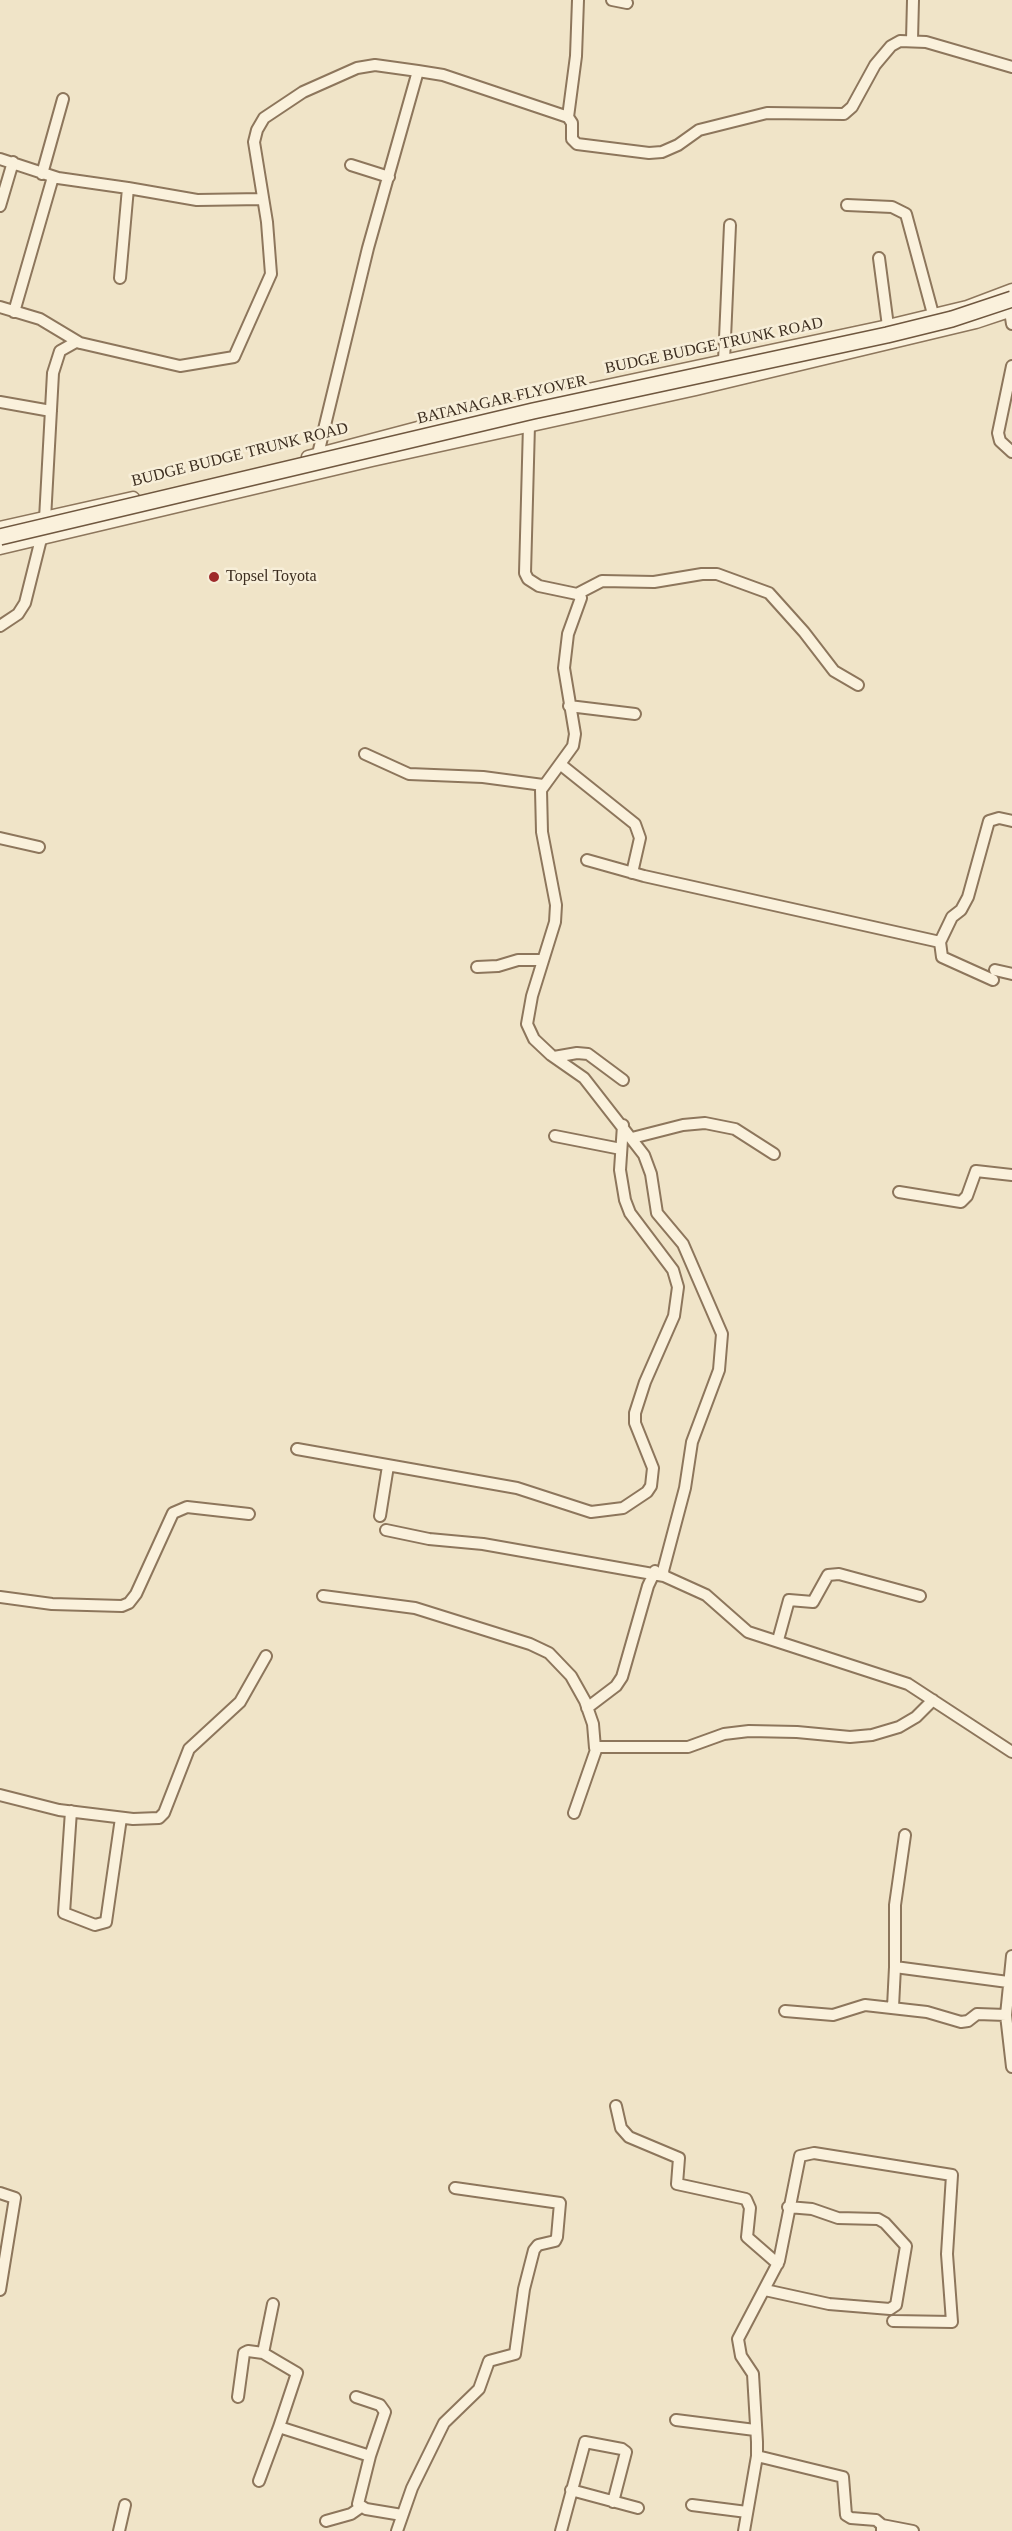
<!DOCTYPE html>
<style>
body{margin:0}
canvas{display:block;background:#f0e4c8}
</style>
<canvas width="1012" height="2531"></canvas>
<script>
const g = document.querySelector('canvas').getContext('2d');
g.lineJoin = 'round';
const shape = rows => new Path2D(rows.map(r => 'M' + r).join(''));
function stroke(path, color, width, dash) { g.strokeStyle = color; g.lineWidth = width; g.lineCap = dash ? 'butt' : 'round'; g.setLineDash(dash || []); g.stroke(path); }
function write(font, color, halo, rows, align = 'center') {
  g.font = font + ' Georgia,serif'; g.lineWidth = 5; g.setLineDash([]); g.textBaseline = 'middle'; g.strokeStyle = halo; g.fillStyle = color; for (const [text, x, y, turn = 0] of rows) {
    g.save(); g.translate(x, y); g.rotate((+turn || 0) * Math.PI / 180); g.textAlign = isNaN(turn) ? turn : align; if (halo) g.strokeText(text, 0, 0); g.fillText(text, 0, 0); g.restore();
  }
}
const minor = shape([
 [612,0,627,3],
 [912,40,913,0],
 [568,117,576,56,578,0],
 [0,159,58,178,128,188,120,278],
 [351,165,389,177],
 [42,174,63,99],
 [128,188,197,200,263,199],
 [847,205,892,207,906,214,933,314],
 [0,206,13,162],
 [879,258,888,326],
 [1009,305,1012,324],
 [0,307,40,319,80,343],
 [14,312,53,177],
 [724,361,730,225],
 [1012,366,998,433,1000,441,1012,452],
 [0,402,51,411],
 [529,425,525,573,528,579,539,586,577,594,581,598,568,634,564,668,575,734,573,746,541,790,542,832,556,905,555,922,532,996,527,1024,534,1039,551,1055,584,1078,644,1155,651,1174,657,1213,683,1244,722,1334,719,1370,692,1442,685,1488,663,1571,664,1576,706,1595,748,1632,908,1684,1012,1752],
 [318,454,368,248,418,71],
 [577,594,602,581,654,582,702,574,717,574,769,593,804,632,834,671,858,685],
 [0,626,18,614,25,603,41,539,45,519,53,373,60,351,76,342,180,366,234,357,271,274,267,222,254,142,257,130,264,118,303,92,357,68,375,65,418,71,443,75,568,117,572,123,572,139,577,144,649,153,662,152,678,145,699,130,767,113,844,114,852,107,875,65,891,46,900,41,926,42,1012,67],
 [569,706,635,714],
 [365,754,409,774,483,777,543,785],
 [560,764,635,824,640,838,632,873],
 [0,838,39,847],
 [587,860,644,876,940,942,952,917,961,910,968,897,989,821,999,818,1012,821],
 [940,942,942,957,993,980],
 [477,967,498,966,518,960,543,960],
 [995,970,1012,974],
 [554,1057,577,1053,588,1054,623,1080],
 [555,1136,621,1149],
 [632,1138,683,1125,705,1123,735,1129,774,1154],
 [899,1192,961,1202,967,1196,976,1171,1012,1175],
 [297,1449,517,1488,591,1512,623,1508,647,1492,651,1486,653,1468,635,1423,635,1413,645,1382,674,1316,678,1287,673,1270,630,1213,625,1200,620,1170,623,1125],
 [380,1516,388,1466],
 [386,1530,429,1539,483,1544,664,1576],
 [323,1596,415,1608,530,1644,549,1653,571,1676,585,1701,593,1724,595,1748],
 [0,1597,52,1604,122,1606,129,1603,136,1594,173,1513,187,1507,249,1514],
 [778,1640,789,1600,813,1602,828,1575,839,1574,920,1596],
 [587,1708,616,1686,622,1677,648,1586,655,1571],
 [0,1795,59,1810,133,1819,159,1818,164,1813,189,1749,240,1702,266,1656],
 [71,1811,64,1913,95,1925,106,1922,121,1818],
 [574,1813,597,1747,688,1747,724,1734,749,1731,797,1732,850,1737,872,1735,899,1727,916,1717,933,1700],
 [905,1835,895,1905,895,1967,1008,1982],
 [1012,1956,1006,2015,1012,2067],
 [893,2007,895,1967],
 [785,2011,833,2015,865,2005,927,2012,961,2022,968,2021,977,2014,1006,2015],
 [616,2106,621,2128,629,2137,679,2158,677,2184,746,2199,750,2208,747,2237,778,2264],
 [0,2193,15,2198,0,2290],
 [765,2290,829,2304,890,2309,896,2305,906,2246,885,2223,878,2219,838,2218,812,2209,788,2207],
 [273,2304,263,2353,297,2373,279,2427,370,2456,358,2504,366,2509,402,2515],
 [238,2397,244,2353,248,2351,263,2353],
 [356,2397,380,2405,385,2412,370,2456],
 [676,2420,755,2430],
 [757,2456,843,2477,846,2515,851,2518,876,2520,882,2525,882,2531],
 [259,2481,279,2427],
 [571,2490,638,2508],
 [692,2505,747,2512],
 [326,2521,351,2514,361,2507],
 [882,2525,913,2531],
 [119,2531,125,2505],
 [397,2531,412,2488,444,2423,479,2389,489,2361,515,2354,524,2289,534,2250,538,2245,555,2241,557,2237,560,2203,455,2188],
 [561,2531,585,2442,622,2449,626,2452,613,2502],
 [744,2531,757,2456,757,2442,753,2374,741,2356,738,2339,779,2261,800,2156,814,2153,952,2175,947,2254,952,2322,893,2321]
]);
const tertiary = shape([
 [308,457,452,419,888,326,967,307,1012,290],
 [0,528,133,498],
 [0,548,372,460,696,389,976,322,1012,310]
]);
const secondaryBridge = shape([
 [0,537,533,411,887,335,952,319,1012,299]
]);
const markers = [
 [214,577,6,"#9e2a2b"]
];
const streetNames = [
 ["BUDGE BUDGE TRUNK ROAD",714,346,-12],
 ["BATANAGAR FLYOVER",502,400,-13],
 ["BUDGE BUDGE TRUNK ROAD",240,455,-14]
];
const poiNames = [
 ["Topsel Toyota",226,577]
];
stroke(minor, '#8d765c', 14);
stroke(tertiary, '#8d765c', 15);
stroke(minor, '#faf1dc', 10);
stroke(tertiary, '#faf1dc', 12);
stroke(secondaryBridge, '#6f573f', 18, []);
stroke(secondaryBridge, '#faf1dc', 15);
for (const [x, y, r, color] of markers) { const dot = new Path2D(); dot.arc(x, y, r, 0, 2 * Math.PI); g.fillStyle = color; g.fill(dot); stroke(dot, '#f7eed8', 2); }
write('16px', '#3d2e20', '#f7eed8', streetNames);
write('16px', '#3d2e20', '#f7eed8', poiNames, 'left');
</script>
